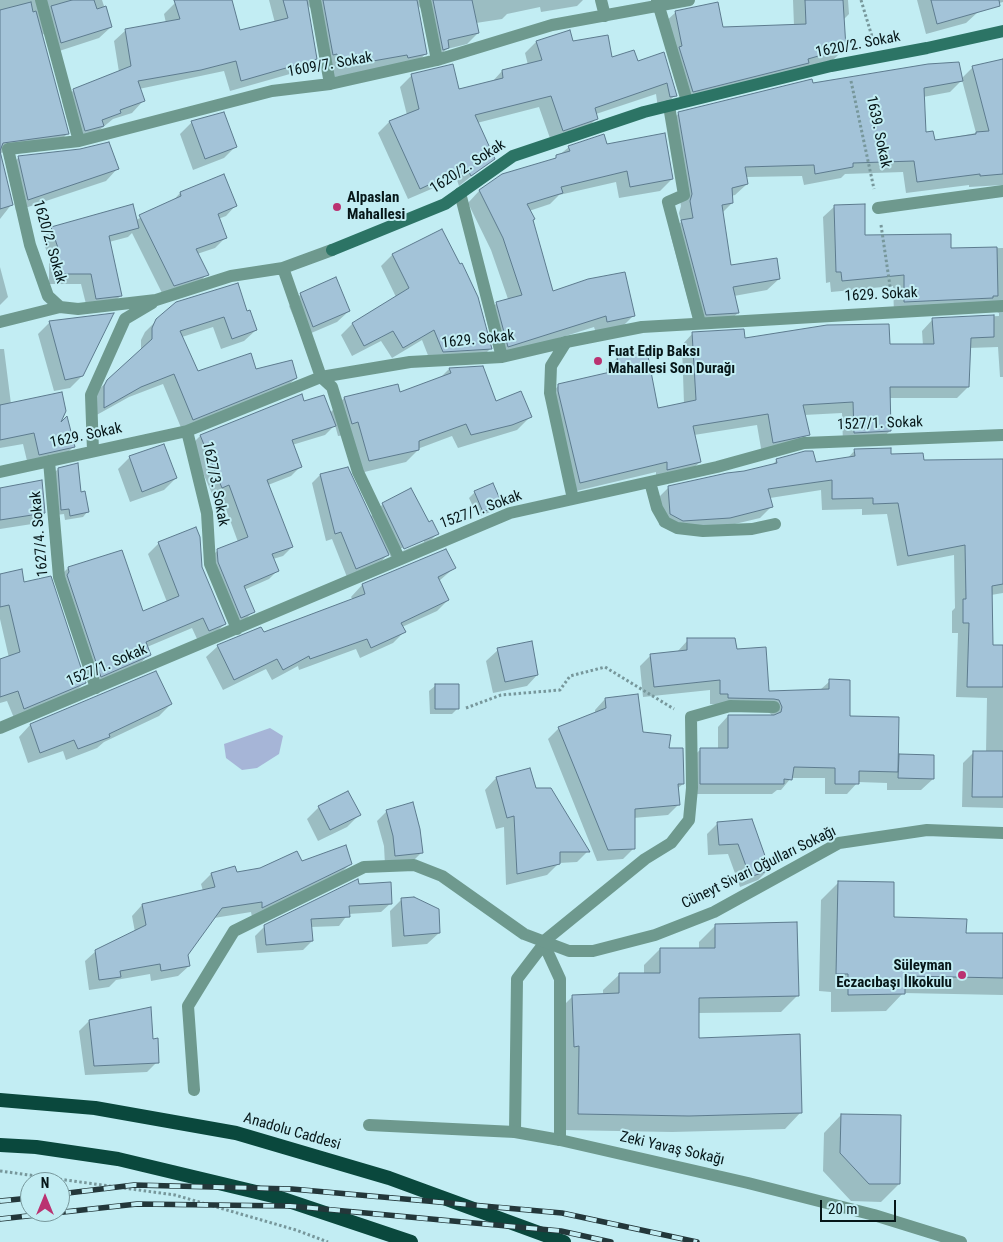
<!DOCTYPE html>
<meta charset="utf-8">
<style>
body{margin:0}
#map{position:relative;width:1003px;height:1242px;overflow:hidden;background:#c2edf3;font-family:"Roboto Condensed",sans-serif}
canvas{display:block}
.north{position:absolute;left:20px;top:1172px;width:50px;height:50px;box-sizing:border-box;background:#c2edf3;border:1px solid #77979b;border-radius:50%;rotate:0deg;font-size:14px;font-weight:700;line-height:20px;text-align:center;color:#061618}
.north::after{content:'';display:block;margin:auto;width:18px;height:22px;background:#ba3271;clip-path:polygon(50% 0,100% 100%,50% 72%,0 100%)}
.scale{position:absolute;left:820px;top:1200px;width:76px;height:22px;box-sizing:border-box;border:2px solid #061618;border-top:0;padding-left:6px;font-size:15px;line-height:18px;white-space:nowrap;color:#061618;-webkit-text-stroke:4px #c2edf3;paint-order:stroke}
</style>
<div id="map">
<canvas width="1003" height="1242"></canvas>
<div class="north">N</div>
<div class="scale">20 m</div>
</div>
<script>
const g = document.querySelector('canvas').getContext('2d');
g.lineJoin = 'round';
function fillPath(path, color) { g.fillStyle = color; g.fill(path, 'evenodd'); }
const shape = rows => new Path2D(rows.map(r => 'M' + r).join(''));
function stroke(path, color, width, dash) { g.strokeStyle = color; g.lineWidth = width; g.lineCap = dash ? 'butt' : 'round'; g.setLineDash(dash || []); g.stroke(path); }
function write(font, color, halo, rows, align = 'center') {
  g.font = font + ' "Roboto Condensed",sans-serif'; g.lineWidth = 4; g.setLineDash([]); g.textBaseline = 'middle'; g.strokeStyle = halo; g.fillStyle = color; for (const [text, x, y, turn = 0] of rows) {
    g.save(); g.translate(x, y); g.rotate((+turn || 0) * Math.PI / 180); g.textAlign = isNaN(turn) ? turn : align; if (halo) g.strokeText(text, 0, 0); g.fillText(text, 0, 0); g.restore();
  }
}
const water = shape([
 [270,728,283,736,279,754,257,768,242,770,226,758,224,744]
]);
const shadow = shape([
 [0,0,102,0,111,27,99,38,50,54,44,34,42,35,67,134,56,145,0,153],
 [187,0,231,0,239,32,275,23,269,0,583,0,577,6,541,12,540,7,507,14,502,19,476,23,478,33,467,44,447,49,436,59,422,10,416,3,426,53,415,65,328,78,312,10,306,3,316,59,304,70,230,91,224,71,139,89,143,101,132,113,113,119,91,137,73,142,62,101,74,90,119,72,114,41,126,30,166,23,164,14,175,3],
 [793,0,848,0,849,14,843,20,845,48,833,60,681,102,664,23,676,12,722,29,794,26],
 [917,0,1003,0,1003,2,977,9,978,12,966,23,926,34],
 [536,42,573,43,611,59,637,62,663,54,675,95,664,107,658,108,656,94,596,114,597,118,585,130,551,141,539,107,477,123,493,159,459,186,457,180,444,186,443,184,408,199,378,133,389,122,407,115,400,87,412,75,458,91,492,82,502,71,528,65,525,53],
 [1003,61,1003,185,969,187,969,185,906,193,903,172,845,174,841,178,804,185,802,176,746,177,747,184,735,195,731,196,732,203,722,213,730,267,779,279,767,290,734,296,738,313,726,324,695,326,670,233,681,222,679,213,681,206,667,125,679,113,812,84,961,79,973,67],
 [962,80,976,133,934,141,924,134,923,97,950,92],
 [192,122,236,146,224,158,193,170,180,134],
 [606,146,672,179,660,191,619,198,616,182,559,195,550,204,529,211,552,293,634,315,622,327,596,333,594,327,496,358,485,314,497,303,508,299,491,250,468,203,479,191,502,175,552,161,569,147],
 [0,156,11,205,0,219],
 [19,157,117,169,106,181,16,211,7,169],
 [180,193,236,205,226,216,218,219,226,237,215,248,197,254,207,274,197,285,163,295,132,233,128,237,109,242,121,295,112,305,87,308,81,284,49,284,49,258,42,238,52,228,136,220,172,202],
 [835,206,864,236,950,249,1003,248,1003,377,1000,377,998,347,969,348,968,387,957,398,889,398,890,431,878,442,843,444,842,413,804,415,808,434,797,446,762,454,757,425,694,435,700,462,688,473,656,480,656,472,568,493,548,397,559,385,607,374,606,369,617,358,657,409,684,404,682,345,693,333,744,339,923,346,922,331,933,319,999,316,999,313,991,309,894,313,893,286,831,292,830,282,826,283,823,217],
 [441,230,490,349,479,360,431,363,422,340,392,358,381,341,352,356,341,335,352,324,396,297,381,266,392,255],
 [0,267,8,297,0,305],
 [301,294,349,311,337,322,302,337,289,306],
 [246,312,256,330,244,341,221,349,213,327,182,337,197,372,255,371,296,378,284,389,182,430,163,384,129,397,93,417,96,392,141,350,141,340,145,332,157,320],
 [50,322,82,376,70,388,54,391,38,334],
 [0,349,4,349,11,404,57,427,73,447,62,458,28,465,23,444,0,448],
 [482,367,495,403,530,417,517,430,458,448,452,436,420,448,406,462,356,474,345,435,338,436,335,425,325,435,292,445,300,467,291,476,268,485,292,547,283,556,273,559,278,570,269,579,244,590,253,611,245,620,232,626,209,559,218,550,238,542,220,493,213,496,191,445,200,436,303,402,330,413,344,398,397,386,399,393,441,377,449,369],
 [855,450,922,461,1003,460,1003,593,991,595,992,646,1003,647,1003,808,962,807,963,763,974,752,986,752,987,698,956,697,958,633,952,633,952,611,955,608,954,555,897,566,887,514,862,515,862,509,822,510,821,490,770,498,772,506,760,518,718,528,671,531,659,525,657,499,669,487,744,472,772,465,777,460,815,464,847,459],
 [130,457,176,478,164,490,130,502,118,469],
 [58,469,80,493,88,511,83,517,65,520,64,514,56,515,53,474],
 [320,475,370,517,383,504,428,523,437,534,425,546,392,560,389,553,379,564,347,577,332,539,326,541,312,483],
 [424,539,424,542,398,553,397,550],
 [0,489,44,512,32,524,0,529],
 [475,492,501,504,495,510,478,517,469,498],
 [159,543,225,624,213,635,198,641,192,628,147,647,149,654,137,667,90,687,57,579,68,568,142,613,167,602,148,554],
 [445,550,454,568,439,581,448,600,437,611,402,627,404,632,393,643,360,658,356,649,299,670,298,666,272,680,266,669,223,690,206,657,218,646,261,628,263,633,353,600,351,597,362,585],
 [0,575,24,584,84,683,74,693,14,718,7,701,0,703,0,661,9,658,0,619],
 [688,640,736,650,768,693,820,690,830,681,848,717,897,758,899,755,933,779,921,790,887,790,887,783,858,782,847,794,825,794,825,778,791,778,781,790,777,790,772,794,690,794,689,760,700,750,718,750,718,727,728,716,771,716,771,714,763,709,710,704,710,690,643,697,640,666,650,656,677,652],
 [531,642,538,674,527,686,493,693,486,661,498,650],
 [156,673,171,704,159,716,104,742,97,748,66,760,63,751,28,763,19,737,30,725],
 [435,686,458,708,452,714,430,714,429,691],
 [605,699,642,733,668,750,683,784,677,789,679,804,668,815,633,818,634,848,623,859,597,861,548,739,559,728,595,713,595,710],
 [496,778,535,790,588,851,577,862,559,863,547,875,506,885,504,827,496,829,485,790],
 [348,792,359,815,347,827,318,841,307,819,319,807],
 [387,811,421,853,411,863,385,865,384,846,377,821],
 [718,823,769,869,758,880,740,887,728,854,708,855,707,834],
 [302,863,351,863,340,874,252,917,251,912,214,918,187,954,189,966,178,976,151,981,150,974,116,980,109,987,89,990,85,961,96,951,135,932,132,916,142,905,203,891,201,884,211,874,236,873],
 [839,882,892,918,965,934,1003,935,1003,995,903,993,886,1011,831,1012,831,992,819,991,821,900],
 [359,885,391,903,381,912,348,914,339,926,311,927,312,941,303,950,257,953,255,936,265,926],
 [402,899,439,933,427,944,392,947,390,911],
 [715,926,798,995,781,1012,698,1013,698,1039,801,1112,785,1129,672,1132,562,1130,556,1013,572,997,603,995,603,990,620,974,644,974,644,965,660,949,699,949,699,942],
 [89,1021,151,1040,157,1062,147,1072,85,1075,79,1031],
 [841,1115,899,1184,881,1202,851,1201,823,1171,824,1133]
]);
const building = shape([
 [72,0,94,0,97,9,106,6,112,27,61,43,51,6,72,0],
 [174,0,232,0,240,30,288,18,283,0,307,0,317,59,241,81,236,61,201,70,138,81,145,101,120,110,121,113,102,120,104,126,85,131,73,89,131,66,125,29,180,19,174,0],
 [323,0,417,0,427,54,408,58,407,55,339,67,337,54,333,55,323,0],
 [433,0,472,0,479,33,448,40,449,48,443,50,433,0],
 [805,0,843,0,846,48,808,59,809,63,693,92,679,47,682,46,675,11,718,2,723,27,806,24,805,0],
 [931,0,999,0,1000,6,937,24,931,0],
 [31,2,33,12,36,11,69,134,3,143,0,151,13,205,0,209,0,10,31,2],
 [570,30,573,41,608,35,612,57,634,50,638,61,664,52,677,96,670,97,667,83,595,108,598,119,563,131,551,96,475,115,495,159,471,176,468,170,456,176,454,173,420,189,389,121,419,109,411,74,453,64,459,89,503,78,502,70,542,60,536,41,570,30],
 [1003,59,1003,174,980,176,980,174,917,182,914,161,853,163,853,167,815,174,814,165,745,167,748,184,732,188,733,203,722,205,731,265,777,258,780,279,733,287,739,313,706,315,681,220,693,218,690,201,692,194,678,112,812,79,813,83,928,64,959,62,963,81,924,88,926,132,933,131,935,140,976,134,976,132,989,131,972,66,1003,59],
 [224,112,237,147,205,159,191,121,224,112],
 [665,133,673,179,630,187,627,171,561,187,563,193,527,204,535,219,533,220,553,291,588,279,625,272,635,316,607,322,606,316,508,347,496,302,522,295,503,238,479,190,502,174,556,158,556,155,570,151,568,146,604,134,607,144,665,133],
 [109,142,119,169,28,200,18,156,80,149,109,142],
 [224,174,237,206,218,214,227,238,196,249,209,275,174,286,139,215,181,196,180,192,224,174],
 [133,204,139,228,109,236,122,296,96,299,91,274,58,274,58,248,51,227,133,204],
 [865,204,865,235,951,234,951,248,997,247,998,296,993,296,993,298,904,302,904,275,842,281,841,272,836,272,834,205,865,204],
 [442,229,460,264,462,263,478,297,492,349,443,352,434,330,403,348,393,331,364,346,352,323,409,288,392,254,442,229],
 [336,277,350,311,313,327,300,293,336,277],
 [238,283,247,311,250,310,257,330,232,339,224,317,180,331,198,371,251,353,256,369,292,360,297,378,193,420,174,374,141,387,104,408,104,386,107,380,152,339,152,328,156,319,176,302,238,283],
 [114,313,83,376,65,380,49,321,114,313],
 [994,315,994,337,971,338,969,387,890,387,891,431,854,433,853,402,803,405,810,435,773,443,768,414,693,426,701,462,667,470,667,462,580,483,558,391,558,384,619,370,617,357,647,351,658,408,696,400,692,332,744,329,745,338,827,325,889,324,890,344,934,344,932,318,994,315],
 [483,366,496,401,521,391,532,417,512,425,471,435,466,424,419,441,419,450,369,461,358,422,352,424,344,397,398,384,400,392,451,373,449,368,483,366],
 [62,392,66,411,61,422,67,416,75,447,39,455,34,433,0,440,0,405,62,392],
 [302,394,304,401,324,395,336,426,292,440,302,467,267,480,293,547,272,554,279,571,244,586,255,612,241,618,218,562,217,549,248,537,229,485,222,488,200,435,302,394],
 [164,444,177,478,142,492,129,456,164,444],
 [891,448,891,454,923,453,924,460,1003,459,1003,584,992,586,993,645,1003,645,1003,687,967,687,969,623,963,623,963,599,966,599,965,545,908,556,898,503,873,504,873,498,832,499,832,480,768,489,773,507,730,518,683,521,670,514,668,486,727,473,744,471,777,463,776,459,805,451,813,451,816,462,855,456,854,449,891,448],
 [78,463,81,492,85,491,89,512,70,516,69,509,61,510,58,468,78,463],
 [348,467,389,555,356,569,341,532,335,534,320,474,348,467],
 [42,480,45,513,0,520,0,488,42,480],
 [493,483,502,504,483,512,474,491,493,483],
 [411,488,429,522,432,520,439,534,404,549,382,503,411,488],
 [196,527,200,537,202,567,226,624,209,631,203,618,146,642,151,655,149,656,101,677,67,575,69,572,68,567,122,550,143,611,179,596,158,542,196,527],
 [446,549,456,568,438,577,449,600,401,623,406,632,371,648,367,639,310,659,309,656,283,670,277,659,234,680,217,645,261,627,264,632,365,594,362,584,446,549],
 [22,569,24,582,51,576,86,683,24,709,18,691,0,697,0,659,20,652,9,605,0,607,0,574,22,569],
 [687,638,735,638,737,649,766,647,769,691,829,689,829,679,850,680,850,716,899,717,898,772,859,771,859,784,835,784,835,768,794,767,792,780,784,779,784,784,700,784,700,748,728,748,728,715,774,715,781,712,782,707,779,700,774,699,728,698,728,694,720,694,720,680,654,687,650,654,687,650,687,638],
 [532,641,538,675,505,682,497,648,532,641],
 [156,671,172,704,109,734,110,737,78,749,74,740,40,753,30,724,156,671],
 [435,684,459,684,459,709,435,709,435,684],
 [638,694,643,732,671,735,669,748,683,748,684,784,678,784,680,805,635,809,635,849,608,850,558,727,606,708,605,698,638,694],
 [973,751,1003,751,1003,797,972,797,973,751],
 [899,754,934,755,934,779,898,778,899,754],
 [530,768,536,788,551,788,590,852,560,852,560,864,517,874,514,816,507,818,496,777,530,768],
 [348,791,361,815,330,830,318,806,348,791],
 [413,802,420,829,423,853,395,856,393,836,386,810,413,802],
 [752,819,770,870,750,877,738,844,719,845,717,822,752,819],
 [346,845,352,864,262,908,262,902,222,908,188,955,190,966,161,971,160,964,120,971,121,977,99,980,95,950,146,925,142,904,215,887,211,873,235,866,237,872,260,868,297,851,302,861,346,845],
 [358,879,359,884,391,882,392,904,349,906,350,917,311,919,313,941,266,945,264,925,358,879],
 [838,881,894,882,894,917,967,919,966,933,1003,933,1003,978,905,976,905,994,848,995,848,974,836,974,838,881],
 [414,897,439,909,440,933,404,936,401,898,414,897],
 [797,922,799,996,699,998,699,1038,800,1034,802,1113,689,1116,578,1114,579,1046,574,1047,572,995,619,993,619,973,660,973,660,948,715,948,715,924,797,922],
 [151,1007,153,1039,158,1038,159,1063,94,1066,89,1020,151,1007],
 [841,1114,901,1115,900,1184,869,1184,840,1153,841,1114]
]);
const path = shape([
 [861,0,873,40],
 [851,81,874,189],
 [881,225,891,293],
 [466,708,501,695,560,690,570,676,605,667,674,709],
 [0,1171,175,1195,296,1230,328,1242]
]);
const minor = shape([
 [41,0,79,141],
 [315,0,330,84],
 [425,0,437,60],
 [601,0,605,16],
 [657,0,687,101],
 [669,106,684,195,668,202,700,323],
 [460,193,502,357],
 [878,208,1003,191],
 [332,250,283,268,231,276,156,300,78,309,60,307,48,296,30,245,8,149,79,141,272,91,330,84,437,60,552,25,689,0],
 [283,268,321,377,332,387,358,472,399,558],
 [0,322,60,307],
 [566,342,551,366,550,393,573,499],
 [187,431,207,513,210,564,237,629],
 [93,451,91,395,125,319,152,303],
 [49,461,59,577,96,688],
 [0,472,187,431,321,377,410,362,502,357,566,342],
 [650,482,657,508,665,522,677,528,703,531,752,529,775,524],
 [0,728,510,513,717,467,804,443,1003,435],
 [515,1132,517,979,543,945],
 [560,1140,560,979,543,942,645,859,671,843,689,820,692,788,691,717,730,706,774,707]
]);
const tertiary = shape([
 [566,342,642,327,1003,306],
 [194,1090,188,1006,234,931,364,867,414,865,442,876,524,934,569,951,593,951,655,935,714,912,839,843,927,830,1003,833],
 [369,1125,515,1132,560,1140,748,1183,874,1215,961,1242]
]);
const secondary = shape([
 [332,250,445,204,513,156,644,112,831,66,927,48,1003,31]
]);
const trunk = shape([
 [0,1100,95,1108,236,1133,389,1178,564,1242],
 [0,1145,36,1147,118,1159,277,1197,411,1242]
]);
const rail = shape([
 [60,1194,134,1185,292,1189,562,1213,697,1242],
 [0,1201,30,1198],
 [0,1219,137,1204,290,1206,561,1231,611,1242]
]);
const markers = [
 [337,207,5,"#ba3271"],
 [598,361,5,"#ba3271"],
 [962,975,5,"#ba3271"]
];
const streetNames = [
 ["1620/2. Sokak",858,45,-11],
 ["1609/7. Sokak",330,65,-10],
 ["1639. Sokak",878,132,78],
 ["1620/2. Sokak",468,167,-33],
 ["1620/2. Sokak",49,242,74],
 ["1629. Sokak",881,295,-3],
 ["1629. Sokak",478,340,-6],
 ["1527/1. Sokak",880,424,-2],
 ["1629. Sokak",86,436,-12],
 ["1627/3. Sokak",215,484,79],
 ["1527/1. Sokak",481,510,-20],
 ["1627/4. Sokak",40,534,-95],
 ["1527/1. Sokak",107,666,-23],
 ["Cüneyt Sivari Oğulları Sokağı",759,868,-26],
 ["Anadolu Caddesi",292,1132,16],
 ["Zeki Yavaş Sokağı",672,1149,13]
];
const poiNames = [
 ["Alpaslan",347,198],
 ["Mahallesi",347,215],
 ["Fuat Edip Baksı",608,352],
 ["Mahallesi Son Durağı",608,369],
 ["Süleyman",952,966,"right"],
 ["Eczacıbaşı İlkokulu",952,983,"right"]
];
fillPath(water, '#a6b5d7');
fillPath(shadow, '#0003');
fillPath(building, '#a3c3d8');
stroke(building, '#5d7b8e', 1);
stroke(path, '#77979b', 3, [2.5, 2.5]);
stroke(minor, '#6e998e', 12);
stroke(tertiary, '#6e998e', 12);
stroke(secondary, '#2c7465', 12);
stroke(trunk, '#0a483d', 14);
stroke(rail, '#23373a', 5.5);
stroke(rail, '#c2edf3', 4, [11]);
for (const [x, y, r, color] of markers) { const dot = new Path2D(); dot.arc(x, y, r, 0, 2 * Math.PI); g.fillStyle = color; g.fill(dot); stroke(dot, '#c2edf3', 2); }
write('15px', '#061618', '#c2edf3', streetNames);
write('bold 15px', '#061618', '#c2edf3', poiNames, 'left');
</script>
